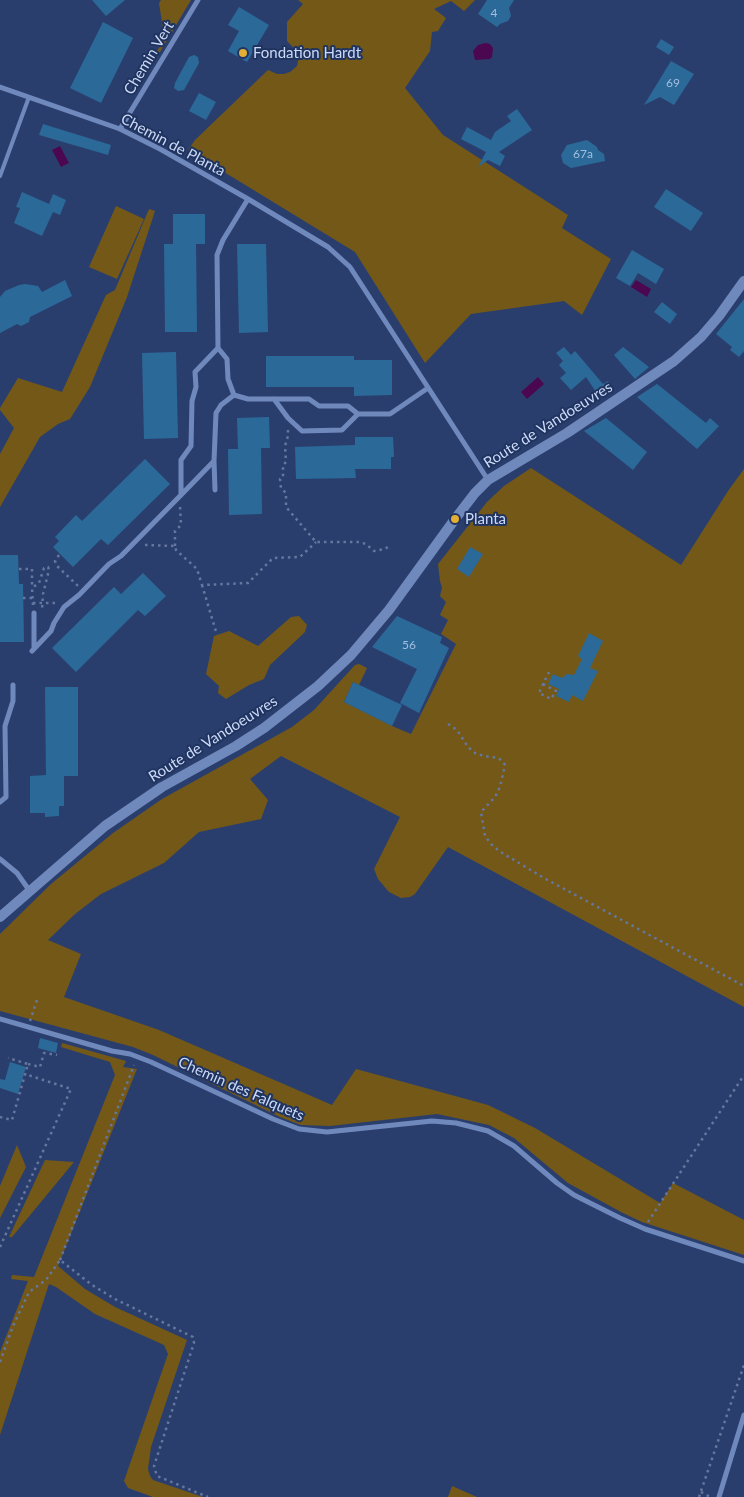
<!DOCTYPE html>
<style>
body{margin:0}
canvas{display:block;background:#2a3e6d}
</style>
<canvas width="744" height="1497"></canvas>
<script>
const g = document.querySelector('canvas').getContext('2d');
g.lineJoin = 'round';
function fillPath(path, color) { g.fillStyle = color; g.fill(path, 'evenodd'); }
const shape = rows => new Path2D(rows.map(r => 'M' + r).join(''));
function stroke(path, color, width, dash) { g.strokeStyle = color; g.lineWidth = width; g.lineCap = dash ? 'butt' : 'round'; g.setLineDash(dash || []); g.stroke(path); }
function write(font, color, halo, rows, align = 'center') {
  g.font = font + ' Lato,sans-serif'; g.lineWidth = 4; g.setLineDash([]); g.textBaseline = 'middle'; g.strokeStyle = halo; g.fillStyle = color; for (const [text, x, y, turn = 0] of rows) {
    g.save(); g.translate(x, y); g.rotate((+turn || 0) * Math.PI / 180); g.textAlign = isNaN(turn) ? turn : align; if (halo) g.strokeText(text, 0, 0); g.fillText(text, 0, 0); g.restore();
  }
}
const green = shape([
 [161,0,191,0,148,72,144,70,161,45,163,37,163,29,159,3],
 [298,0,475,0,464,11,451,1,434,9,446,18,438,31,432,32,430,51,405,88,443,135,568,215,562,228,611,259,582,315,564,301,471,314,425,363,355,252,188,150,195,140,268,70,277,74,284,74,290,72,297,66,299,57,297,51,287,41,287,22,303,4],
 [116,206,144,219,117,279,89,267],
 [149,209,155,211,127,297,90,387,70,419,58,424,40,437,0,507,0,454,14,428,0,410,0,408,18,378,62,392,106,295,115,290],
 [531,468,681,565,728,491,744,469,744,1007,448,847,415,894,410,897,401,898,389,892,378,879,374,869,400,817,281,756,250,779,268,800,261,819,199,832,164,863,101,894,75,914,48,940,81,954,64,997,159,1030,332,1105,356,1069,488,1105,535,1128,660,1203,673,1183,744,1220,744,1255,642,1222,621,1212,568,1183,514,1138,489,1125,437,1114,330,1126,301,1125,280,1117,153,1055,133,1047,0,1011,0,934,51,884,113,833,162,799,292,727,314,710,355,665,359,664,367,668,359,685,353,682,344,702,392,726,411,734,456,644,441,634,448,620,440,615,446,602,440,596,442,588,440,581,438,564,487,502,504,486],
 [299,616,307,625,305,632,270,665,264,679,249,685,226,699,218,693,219,686,206,674,214,636,229,631,258,646,291,617],
 [62,1043,126,1061,123,1067,137,1069,58,1266,85,1289,115,1307,187,1340,151,1447,148,1469,150,1476,153,1480,203,1497,153,1497,128,1488,124,1481,168,1354,164,1345,95,1314,56,1287,49,1284,0,1435,0,1352,28,1281,11,1279,12,1275,34,1277,115,1075,110,1062,61,1047],
 [17,1145,26,1167,0,1218,0,1186],
 [45,1160,74,1162,12,1237,9,1237],
 [452,1486,477,1497,448,1497]
]);
const water = shape([
 [485,43,490,44,493,48,492,57,490,59,475,60,473,51,478,45],
 [60,146,69,163,61,167,52,150],
 [636,280,651,289,647,297,631,287],
 [538,377,544,384,527,399,521,392]
]);
const building = shape([
 [92,0,125,0,106,16],
 [487,0,514,0,509,8,511,16,508,21,500,24,497,27,478,14],
 [239,7,269,25,247,62,228,51,239,31,228,25],
 [103,22,133,38,101,103,70,88],
 [661,39,674,47,669,55,656,47],
 [194,55,198,57,199,63,184,90,178,91,174,88,175,83,189,57],
 [671,61,694,74,674,105,660,97,644,105],
 [199,93,216,102,206,120,189,111],
 [517,109,532,130,499,152,505,156,500,166,488,160,478,167,486,152,461,139,467,127,491,140,495,132,511,121,507,116],
 [43,124,111,145,108,155,39,135],
 [587,140,597,147,598,150,604,154,605,161,571,168,563,163,561,155,567,145],
 [666,189,703,213,691,231,654,207],
 [22,192,49,204,53,194,66,200,60,215,53,212,42,236,14,223,20,208,16,207],
 [173,214,205,214,205,244,196,244,197,332,165,332,164,244,173,244],
 [237,244,266,244,268,332,239,333],
 [632,250,664,269,656,284,638,273,630,286,616,278],
 [65,280,72,296,30,317,29,322,21,326,17,324,0,333,0,297,5,291,19,285,25,284,38,286,42,292],
 [744,299,744,351,739,357,730,350,732,347,716,334],
 [662,302,677,314,670,324,654,312],
 [564,347,571,355,575,351,603,384,608,381,613,389,600,398,586,377,571,390,560,378,566,373,559,365,563,361,556,353],
 [623,347,649,367,635,379,614,355],
 [176,352,178,438,144,439,142,353],
 [266,356,354,356,354,360,392,360,392,395,354,396,354,387,266,387],
 [657,384,706,423,710,418,719,426,697,449,637,397],
 [269,417,270,448,261,448,262,514,229,515,228,449,238,449,237,418],
 [606,418,647,452,633,470,584,431],
 [355,437,393,437,394,457,391,457,391,469,355,469,356,478,296,479,295,447,355,445],
 [145,459,170,484,108,545,101,539,73,567,53,547,59,541,55,537,76,515,82,521],
 [470,547,483,554,469,577,457,569],
 [0,555,18,555,19,584,23,584,24,642,0,642],
 [143,573,166,596,145,616,138,610,76,672,52,648,114,587,121,594],
 [397,616,442,637,440,643,449,648,419,713,400,703,417,669,372,647],
 [589,633,603,641,590,668,598,671,583,701,572,695,569,702,556,696,559,689,548,684,553,674,562,678,567,674,574,675,582,659,578,656],
 [353,682,402,705,392,726,344,702],
 [45,687,78,687,78,776,64,776,64,806,59,806,59,816,45,817,45,813,30,813,30,776,46,775],
 [40,1038,58,1043,56,1053,38,1048],
 [10,1062,26,1067,18,1094,0,1088,0,1079,5,1080]
]);
const path = shape([
 [288,430,288,436,285,446,286,462,283,465,283,477,280,479,281,488,286,493,286,507,316,542,359,542,366,544,374,551,385,549,389,546],
 [145,545,175,546,176,550,197,569,202,585,248,583,273,558,300,557,316,542],
 [175,546,175,531,181,525,180,507],
 [59,555,55,561,57,566,78,586],
 [19,569,32,569,32,588],
 [202,585,217,635],
 [23,598,33,598],
 [33,603,56,603],
 [33,605,32,588,39,583,44,568,48,567,49,570,43,594,42,610],
 [543,684,556,691,551,699,539,693,543,684,549,672],
 [448,724,457,730,468,747,475,753,484,756,498,758,501,760,505,765,500,787,495,797,481,812,485,836,491,844,499,851,544,878,744,986],
 [30,1021,37,1000],
 [28,1064,40,1067,44,1053,57,1055],
 [0,1117,12,1120,28,1064,8,1058],
 [648,1222,744,1075],
 [0,1247,71,1089,25,1074],
 [60,1260,134,1065],
 [0,1362,13,1326,29,1292,46,1280,60,1260,92,1285,115,1299,193,1337,194,1343,154,1466,157,1476,208,1497],
 [701,1492,710,1497],
 [699,1497,744,1365]
]);
const lane = shape([
 [0,176,29,97]
]);
const street = shape([
 [0,87,120,129,160,149,248,199,328,247,350,267,488,480],
 [120,129,198,0],
 [234,395,248,399,309,399,319,406,348,406,358,414,390,414,428,388],
 [274,399,288,418,302,431,342,430,358,414],
 [214,461,215,490],
 [181,495,214,461,216,413,221,405,234,395,228,379,227,359,218,348],
 [34,613,34,647],
 [32,651,51,631,54,623,64,607,79,595,109,564,121,556,181,495,181,460,191,446,192,401,196,387,195,372,218,348,217,255,223,240,248,199],
 [0,802,6,797,5,726,13,701,13,685],
 [0,859,17,873,29,890],
 [0,1019,112,1051,130,1054,151,1062,273,1119,299,1129,327,1132,432,1121,456,1123,488,1131,514,1146,557,1183,574,1195,620,1218,645,1229,744,1261],
 [719,1497,744,1415]
]);
const secondary = shape([
 [0,917,105,826,162,787,236,746,264,728,318,686,351,655,389,610,455,519,475,493,488,480,567,433,674,361,701,337,719,316,744,281]
]);
const markers = [
 [243,53,5,"#e2af34"],
 [455,519,5,"#e2af34"]
];
const numberNames = [
 ["4",494,13],
 ["69",673,83],
 ["67a",583,154],
 ["56",409,645]
];
const poiNames = [
 ["Fondation Hardt",253,53],
 ["Planta",465,519]
];
const streetNames = [
 ["Chemin Vert",149,58,-59],
 ["Chemin de Planta",173,145,28],
 ["Route de Vandoeuvres",548,425,-32],
 ["Route de Vandoeuvres",213,739,-32],
 ["Chemin des Falquets",241,1089,24]
];
fillPath(green, '#735817');
fillPath(water, '#4c0751');
fillPath(building, '#2b6998');
stroke(path, '#65779f', 2.5, [2.5, 4]);
stroke(lane, '#7089bd', 4);
stroke(street, '#7089bd', 5);
stroke(secondary, '#7089bd', 10);
for (const [x, y, r, color] of markers) { const dot = new Path2D(); dot.arc(x, y, r, 0, 2 * Math.PI); g.fillStyle = color; g.fill(dot); stroke(dot, '#203461', 2); }
write('12px', '#a4bede', null, numberNames);
write('15px', '#ccdaf6', '#203461', poiNames, 'left');
write('15px', '#ccdaf6', '#203461', streetNames);
</script>
